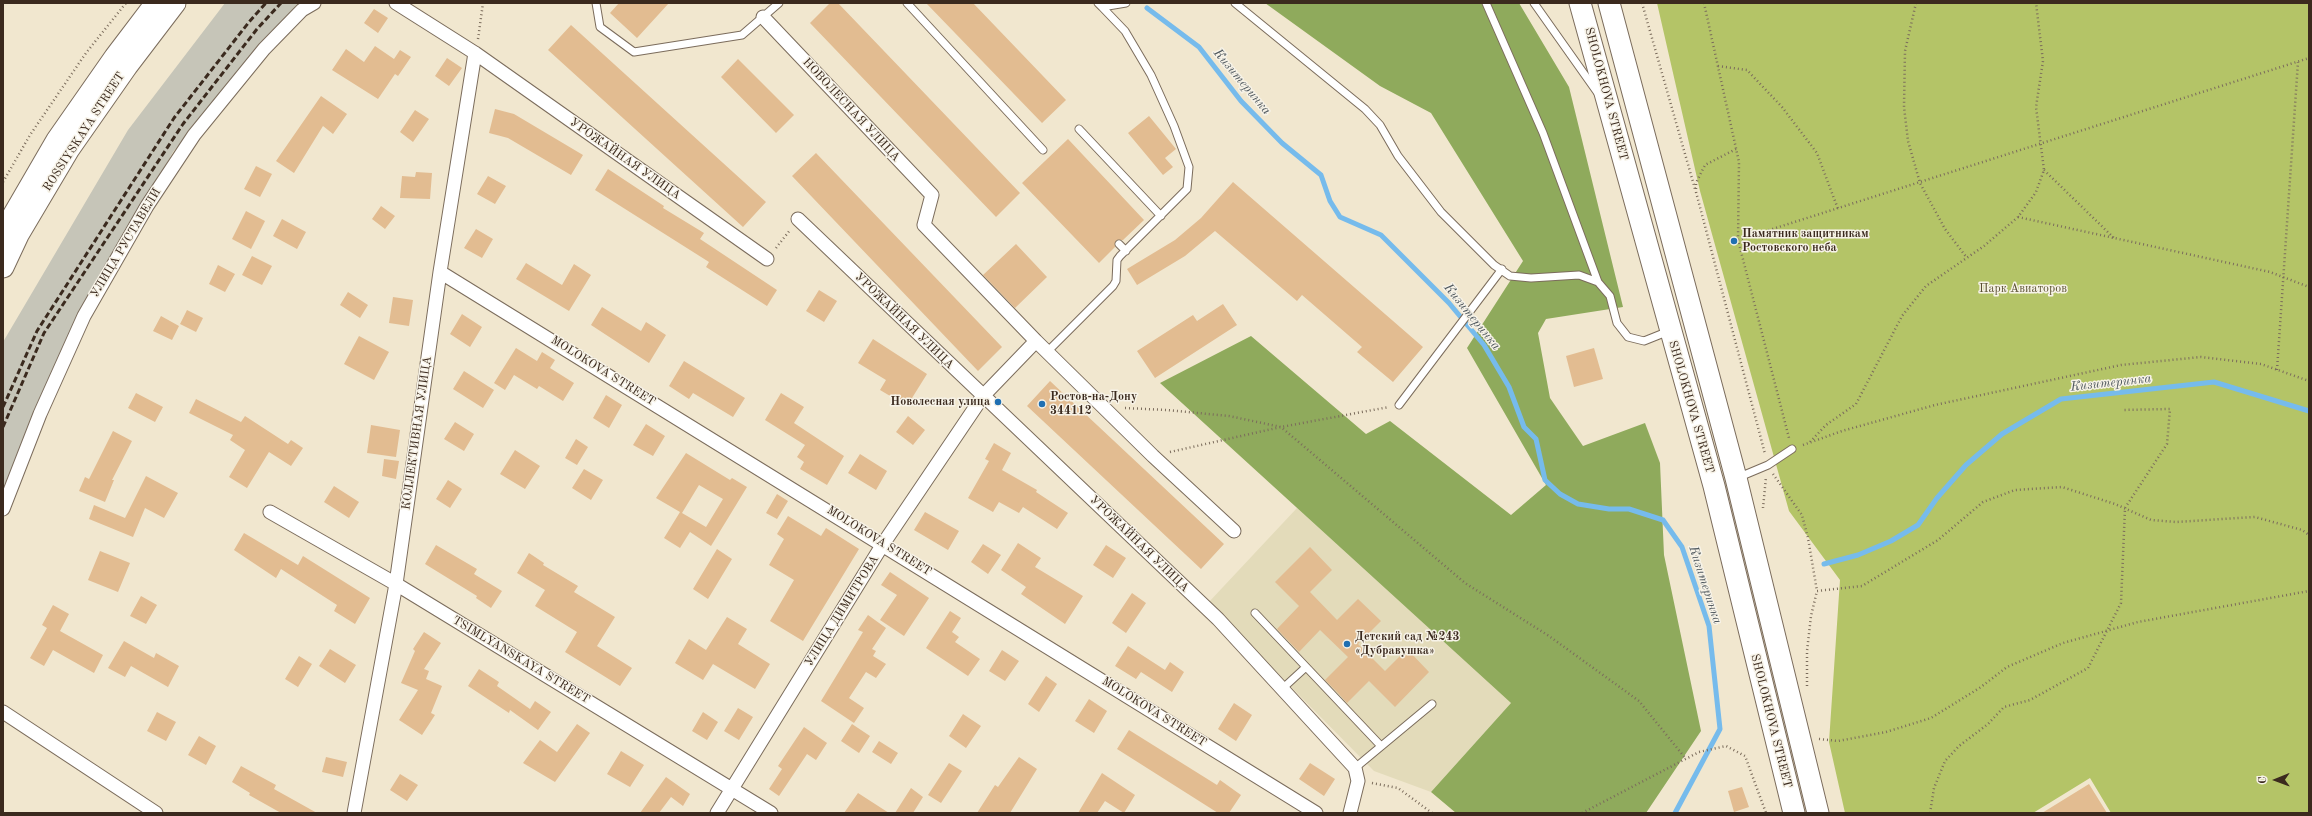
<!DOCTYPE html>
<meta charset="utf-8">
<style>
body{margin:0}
#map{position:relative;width:2312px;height:816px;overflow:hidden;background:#f1e7cf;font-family:"Old Standard TT",serif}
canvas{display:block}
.frame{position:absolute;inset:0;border:4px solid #3b2a1e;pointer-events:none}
.north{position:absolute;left:2256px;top:760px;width:40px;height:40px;-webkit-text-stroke:3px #f7f3e8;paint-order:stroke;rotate:269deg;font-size:11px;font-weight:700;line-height:16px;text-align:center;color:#3b2a1e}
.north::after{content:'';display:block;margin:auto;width:14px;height:18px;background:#3b2a1e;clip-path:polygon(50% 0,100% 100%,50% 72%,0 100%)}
</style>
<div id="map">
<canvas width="2312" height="816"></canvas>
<div class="frame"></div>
<div class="north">С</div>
</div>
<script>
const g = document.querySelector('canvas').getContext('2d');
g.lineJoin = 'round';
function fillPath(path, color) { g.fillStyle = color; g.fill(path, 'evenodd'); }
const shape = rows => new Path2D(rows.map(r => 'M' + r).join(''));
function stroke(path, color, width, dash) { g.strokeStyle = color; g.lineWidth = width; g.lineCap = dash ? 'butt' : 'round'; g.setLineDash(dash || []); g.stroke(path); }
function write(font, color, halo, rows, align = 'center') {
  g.font = font + ' "Old Standard TT",serif'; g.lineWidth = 3; g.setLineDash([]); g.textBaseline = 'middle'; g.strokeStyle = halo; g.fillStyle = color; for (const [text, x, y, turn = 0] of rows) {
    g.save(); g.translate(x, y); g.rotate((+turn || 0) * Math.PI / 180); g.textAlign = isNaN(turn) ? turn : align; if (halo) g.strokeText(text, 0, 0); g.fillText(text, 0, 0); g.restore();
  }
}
const built = shape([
 [1297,508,1511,703,1431,792,1374,771,1208,603]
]);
const industrial = shape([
 [225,3,298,3,173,152,51,373,3,497,3,342,128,130]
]);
const green = shape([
 [1657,3,2309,3,2309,813,2111,813,2090,778,2033,813,1845,813,1829,742,1840,580,1789,511,1700,191]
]);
const forest = shape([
 [1265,3,1519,3,1569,87,1623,307,1546,319,1538,333,1550,398,1583,446,1645,423,1660,463,1664,555,1701,731,1646,813,1456,813,1431,792,1511,703,1160,383,1251,336,1366,434,1390,421,1511,515,1546,485,1467,348,1523,261,1431,113,1380,86]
]);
const stream = shape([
 [1147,8,1199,47,1241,101,1282,143,1321,175,1330,201,1340,217,1381,235,1449,303,1484,345,1509,387,1524,427,1536,439,1545,480,1560,494,1578,504,1609,509,1629,509,1663,520,1682,547,1709,626,1720,729,1675,813],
 [1824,564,1858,555,1891,541,1918,525,1937,498,1966,465,2002,434,2061,399,2214,382,2309,411]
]);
const building = shape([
 [619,3,669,3,637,38,610,13],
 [830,3,838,3,1020,193,996,217,810,23],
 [926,3,973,3,1066,100,1042,123],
 [374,9,388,18,378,33,364,23],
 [571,25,766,202,743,227,548,50],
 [375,46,394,59,400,50,411,57,398,76,395,74,378,99,332,70,346,49,364,62],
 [447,58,462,68,449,86,435,76],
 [738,59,794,115,776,133,721,77],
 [321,96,347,114,333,134,323,126,294,173,276,161],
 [495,109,514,114,583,155,571,175,508,138,489,133],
 [415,110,429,119,413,142,400,132],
 [1149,116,1176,149,1165,158,1173,167,1163,175,1128,133],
 [1068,139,1144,220,1123,240,1116,240,1115,247,1099,263,1022,183],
 [816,153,1002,347,978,371,792,176],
 [256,166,272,174,260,197,244,189],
 [608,169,664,206,663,208,704,233,700,239,777,290,767,306,706,267,709,262,595,190],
 [416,172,432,173,430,199,400,198,402,176,415,177],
 [488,176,506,186,495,204,477,194],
 [1233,182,1423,347,1393,382,1357,352,1362,347,1302,295,1297,301,1215,231,1185,256,1137,285,1127,269,1175,240,1201,218],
 [381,206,395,216,385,229,372,219],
 [246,211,265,221,251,249,232,239],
 [282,219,306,232,297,249,273,236],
 [476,229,493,239,482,258,464,248],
 [1016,244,1047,277,1015,308,983,275],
 [252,256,272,266,262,285,242,275],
 [526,263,562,285,574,264,591,275,569,311,516,279],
 [218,265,235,274,225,292,209,284],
 [819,290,837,301,824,322,806,311],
 [348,292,368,305,360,318,340,305],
 [393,297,413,300,409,326,389,323],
 [1223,304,1237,325,1155,378,1137,351,1193,315,1197,321],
 [602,307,641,331,646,322,666,335,649,363,591,325],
 [187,310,203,318,196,332,180,324],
 [462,314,482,327,470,347,450,334],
 [161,316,179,326,172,340,153,331],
 [359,336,389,352,374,380,344,364],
 [873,339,927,374,907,406,880,390,886,380,858,363],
 [516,348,537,361,542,352,555,360,550,368,574,383,563,401,539,386,537,389,514,375,505,390,494,383],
 [1594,348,1603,379,1574,387,1566,356],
 [684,361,745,398,733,417,693,393,689,399,669,386],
 [464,371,494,390,483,408,453,389],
 [1050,381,1224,544,1201,569,1027,406],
 [136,393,163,407,155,422,128,408],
 [781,393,804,407,794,423,844,456,827,485,800,469,804,462,797,457,805,445,765,420],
 [606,395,622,405,609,428,593,418],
 [196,399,241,422,245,416,288,444,291,440,303,448,291,466,269,452,247,488,229,477,245,450,230,440,233,435,189,413],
 [908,416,925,430,913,445,896,432],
 [455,422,474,434,464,451,444,439],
 [646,424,665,436,653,456,633,445],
 [371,425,400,430,396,457,367,453],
 [113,431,132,441,112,480,114,480,105,502,79,491,85,477,89,479],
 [576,439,588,447,577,465,565,458],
 [994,443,1011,453,1002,470,1037,490,1036,492,1068,513,1057,529,1023,507,1019,513,999,502,993,512,968,498,989,461,985,459],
 [515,450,540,466,525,489,500,474],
 [686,453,730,480,732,478,747,487,711,546,690,532,680,548,664,538,680,512,656,498],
 [699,485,723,499,706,527,682,513],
 [860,454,887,471,876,490,848,473],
 [384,459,399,461,396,479,382,476],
 [584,469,603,480,591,500,572,488],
 [146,476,178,493,164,518,145,508,133,537,89,519,94,505,125,518],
 [448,480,462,489,450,508,436,499],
 [334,486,359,502,349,518,324,502],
 [777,494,788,501,777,519,766,513],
 [925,512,959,531,948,550,914,530],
 [788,516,821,536,826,528,859,549,803,641,770,621,794,580,769,565,784,539,777,534],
 [244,533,298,565,303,556,370,598,355,624,334,611,337,605,281,569,276,578,234,550],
 [1018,543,1041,558,1035,567,1083,596,1065,624,1021,594,1026,587,1001,570],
 [983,544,1001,555,988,574,971,562],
 [436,545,477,569,474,574,502,591,491,608,476,598,477,596,425,564],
 [1106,545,1126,558,1113,578,1093,565],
 [1310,547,1332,570,1310,592,1337,620,1358,599,1381,621,1358,644,1385,671,1407,649,1429,672,1395,707,1369,681,1347,703,1337,692,1325,680,1348,657,1320,630,1299,652,1277,629,1299,606,1275,582],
 [717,549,732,559,708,599,693,589],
 [100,551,130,563,118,592,88,580],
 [529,553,544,563,543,565,578,586,574,592,615,617,597,646,632,668,620,686,565,652,577,632,535,606,545,590,517,573],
 [890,572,929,598,904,636,880,620,897,595,881,585],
 [1132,593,1146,603,1126,633,1112,623],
 [141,596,157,605,146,624,130,616],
 [53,605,69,614,60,631,103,655,94,673,53,650,44,666,30,658,47,628,42,625],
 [950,611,961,618,952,632,959,637,955,642,980,659,968,676,926,648],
 [868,615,886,628,872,649,876,651,873,656,886,664,876,678,866,672,849,698,864,708,854,723,821,701,863,632,858,630],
 [727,617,747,629,738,644,770,664,755,689,713,664,703,680,675,663,689,639,706,650],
 [424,632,441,643,424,669,429,671,426,679,442,686,431,713,435,715,422,735,399,720,418,690,401,683,415,651,413,649],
 [124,641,154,658,156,653,179,666,168,687,131,666,125,677,108,668],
 [1128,646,1165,670,1170,662,1184,672,1172,692,1141,672,1136,679,1115,666],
 [330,649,356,665,345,683,319,666],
 [1002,650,1019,661,1005,681,989,671],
 [299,656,312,664,298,687,285,679],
 [479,669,499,682,497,686,530,709,535,701,551,712,538,730,510,710,509,713,468,686],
 [1046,676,1057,684,1039,712,1028,704],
 [1089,699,1107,711,1094,733,1075,721],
 [1234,703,1252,715,1236,741,1218,729],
 [738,708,753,717,739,740,724,731],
 [157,712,176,722,166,741,147,731],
 [703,712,718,722,707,740,692,731],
 [963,714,981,726,966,748,949,736],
 [577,724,590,733,555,782,523,763,540,740,557,752],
 [852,724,870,736,859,753,841,741],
 [804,727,827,743,816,760,807,754,779,796,769,789,782,769,778,766],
 [1129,730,1217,785,1220,780,1241,795,1229,813,1218,813,1117,749],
 [199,736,216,746,206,765,188,755],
 [879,741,898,753,891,764,872,752],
 [621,751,644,765,630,787,607,774],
 [326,757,347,762,343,777,322,772],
 [1019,757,1037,769,1010,813,977,813,995,785,998,787],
 [949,763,962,771,941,803,928,795],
 [1310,763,1335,779,1324,796,1299,779],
 [241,766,276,785,274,789,317,813,281,813,249,795,250,793,232,782],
 [1102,773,1135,795,1124,813,1105,801,1097,813,1078,813],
 [400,774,418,785,407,801,390,790],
 [666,777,690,794,683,806,671,797,659,813,640,813],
 [2089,784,2107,813,2042,813],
 [1742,787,1749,807,1734,812,1728,791],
 [911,788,923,797,913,813,895,813],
 [858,793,889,813,844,813]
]);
const path = shape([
 [1642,3,1695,189],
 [1704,3,1739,162,1738,240,1789,438],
 [1916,3,1905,51,1904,107,1908,141,1920,183,1945,229,1967,258],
 [478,39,483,3],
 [1718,66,1747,70,1782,107,1817,153,1838,209],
 [1736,149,1705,165,1696,183,1696,192,1765,454],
 [2044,170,2115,239],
 [3,182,30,135,86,53,126,3],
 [2018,217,2270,272,2309,287],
 [1738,240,2309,58],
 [776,248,790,230],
 [2277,370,2298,62],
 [1125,408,1167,410,1229,416,1281,427,1465,583,1549,636,1639,701,1686,759],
 [1810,442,1826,425,1856,404,1902,316,1926,286,1984,246,2018,217,2036,192,2044,170,2036,107,2043,61,2036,3],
 [1803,445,1842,431,1935,405,2121,365,2201,357,2261,364,2309,381],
 [1170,452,1281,427,1389,407],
 [1773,474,1802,515,1808,538,1817,591],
 [1763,508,1766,477],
 [1807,686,1807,651,1811,616,1817,591,1862,586,1938,540,1983,502,2015,490,2062,487,2115,504,2151,520,2176,522,2255,517,2302,530,2309,535],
 [1819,739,1838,741,1886,732,1931,718,1981,687,2007,667,2063,643,2138,622,2309,591],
 [1372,783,1398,788,1432,813],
 [1582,813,1699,752,1726,746,1745,756,1766,813],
 [1930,813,1934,788,1945,761,1959,746,1988,724,2004,707,2030,700,2088,668,2121,603,2125,508,2167,444,2170,409,2122,410]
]);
const service = shape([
 [596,3,600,27,634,52,742,35,779,3],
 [907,3,1043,150],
 [1098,3,1102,7,1126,3],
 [1235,3,1365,109,1380,125,1398,156,1441,212,1494,265,1510,276,1531,278,1579,275,1598,282,1610,296,1617,323,1628,337,1644,341,1669,331],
 [1486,3,1543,133,1598,282],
 [1534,3,1597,92],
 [1079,129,1161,216],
 [1119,244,1126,251],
 [1047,352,1113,286,1116,281,1117,260,1120,256,1187,189,1189,167,1174,126,1151,75,1125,31,1102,7],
 [1399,405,1502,269],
 [1737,478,1768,465,1792,449],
 [1255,613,1381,746],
 [1282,689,1306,667],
 [1355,768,1432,704]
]);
const minor = shape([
 [396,3,475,53,767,259],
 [763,17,932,195,924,225,1036,341,1153,456,1234,531],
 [798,219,1218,619,1355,768,1358,781,1350,813],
 [440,272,1316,813],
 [3,509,40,414,84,316,147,206,194,135,264,49,302,10,314,3],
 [270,512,396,584,771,813],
 [3,712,156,813],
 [354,813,396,584,440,272,475,53],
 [717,813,883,544,983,396,1036,341]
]);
const primary = shape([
 [1580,3,1714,486,1794,813],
 [1609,3,1736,478,1818,813],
 [3,233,57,140,115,57,156,3],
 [3,267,18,235,69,149,127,66,175,3]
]);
const rail = shape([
 [3,407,37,331,174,118,249,22,266,3],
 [3,427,44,333,183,124,257,29,281,3]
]);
const markers = [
 [1734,241,4,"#1f6fb2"],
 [998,402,4,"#1f6fb2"],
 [1042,404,4,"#1f6fb2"],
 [1347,644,4,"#1f6fb2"]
];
const streetNames = [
 ["SHOLOKHOVA STREET",1606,94,75],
 ["НОВОЛЕСНАЯ УЛИЦА",851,110,47],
 ["ROSSIYSKAYA STREET",84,132,-57],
 ["УРОЖАЙНАЯ УЛИЦА",625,159,35],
 ["УЛИЦА РУСТАВЕЛИ",126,243,-59],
 ["УРОЖАЙНАЯ УЛИЦА",904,321,44],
 ["MOLOKOVA STREET",603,371,32],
 ["SHOLOKHOVA STREET",1691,407,74],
 ["КОЛЛЕКТИВНАЯ УЛИЦА",417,433,-82],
 ["MOLOKOVA STREET",879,541,32],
 ["УРОЖАЙНАЯ УЛИЦА",1139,544,44],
 ["УЛИЦА ДИМИТРОВА",842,611,-58],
 ["TSIMLYANSKAYA STREET",521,660,31],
 ["MOLOKOVA STREET",1154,712,32],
 ["SHOLOKHOVA STREET",1771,721,76]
];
const poiNames = [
 ["Памятник защитникам",1742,234],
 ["Ростовского неба",1742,248],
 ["Ростов-на-Дону",1050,397],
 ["344112",1050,411],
 ["Новолесная улица",990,402,"right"],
 ["Детский сад №243",1355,637],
 ["«Дубравушка»",1355,651]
];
const parkNames = [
 ["Парк Авиаторов",2023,289]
];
const waterNames = [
 ["Кизитеринка",1242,82,50],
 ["Кизитеринка",1472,317,51],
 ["Кизитеринка",2111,383,-6],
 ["Кизитеринка",1705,585,72]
];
fillPath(built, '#e3dbba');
fillPath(industrial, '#c6c5b8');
fillPath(green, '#b4c467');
fillPath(forest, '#8faa5c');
stroke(stream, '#76bbec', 5);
fillPath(building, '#e2bc91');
stroke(service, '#7b6c5c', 9);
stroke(minor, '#7b6c5c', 15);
stroke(primary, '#7b6c5c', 23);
stroke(path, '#7b6c5c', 2.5, [1, 3]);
stroke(service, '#fff', 7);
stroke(minor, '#fff', 13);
stroke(primary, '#fff', 21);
stroke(rail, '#3b2a1e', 3, [6, 3]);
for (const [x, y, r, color] of markers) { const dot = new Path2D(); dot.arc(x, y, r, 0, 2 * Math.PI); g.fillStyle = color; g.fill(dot); stroke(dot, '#f7f3e8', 1.5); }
write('12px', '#3b2a1e', '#f7f3e8', streetNames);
write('bold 12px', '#3b2a1e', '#f7f3e8', poiNames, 'left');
write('12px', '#595030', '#f7f3e8', parkNames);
write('italic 13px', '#4d565c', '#f7f3e8', waterNames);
</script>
